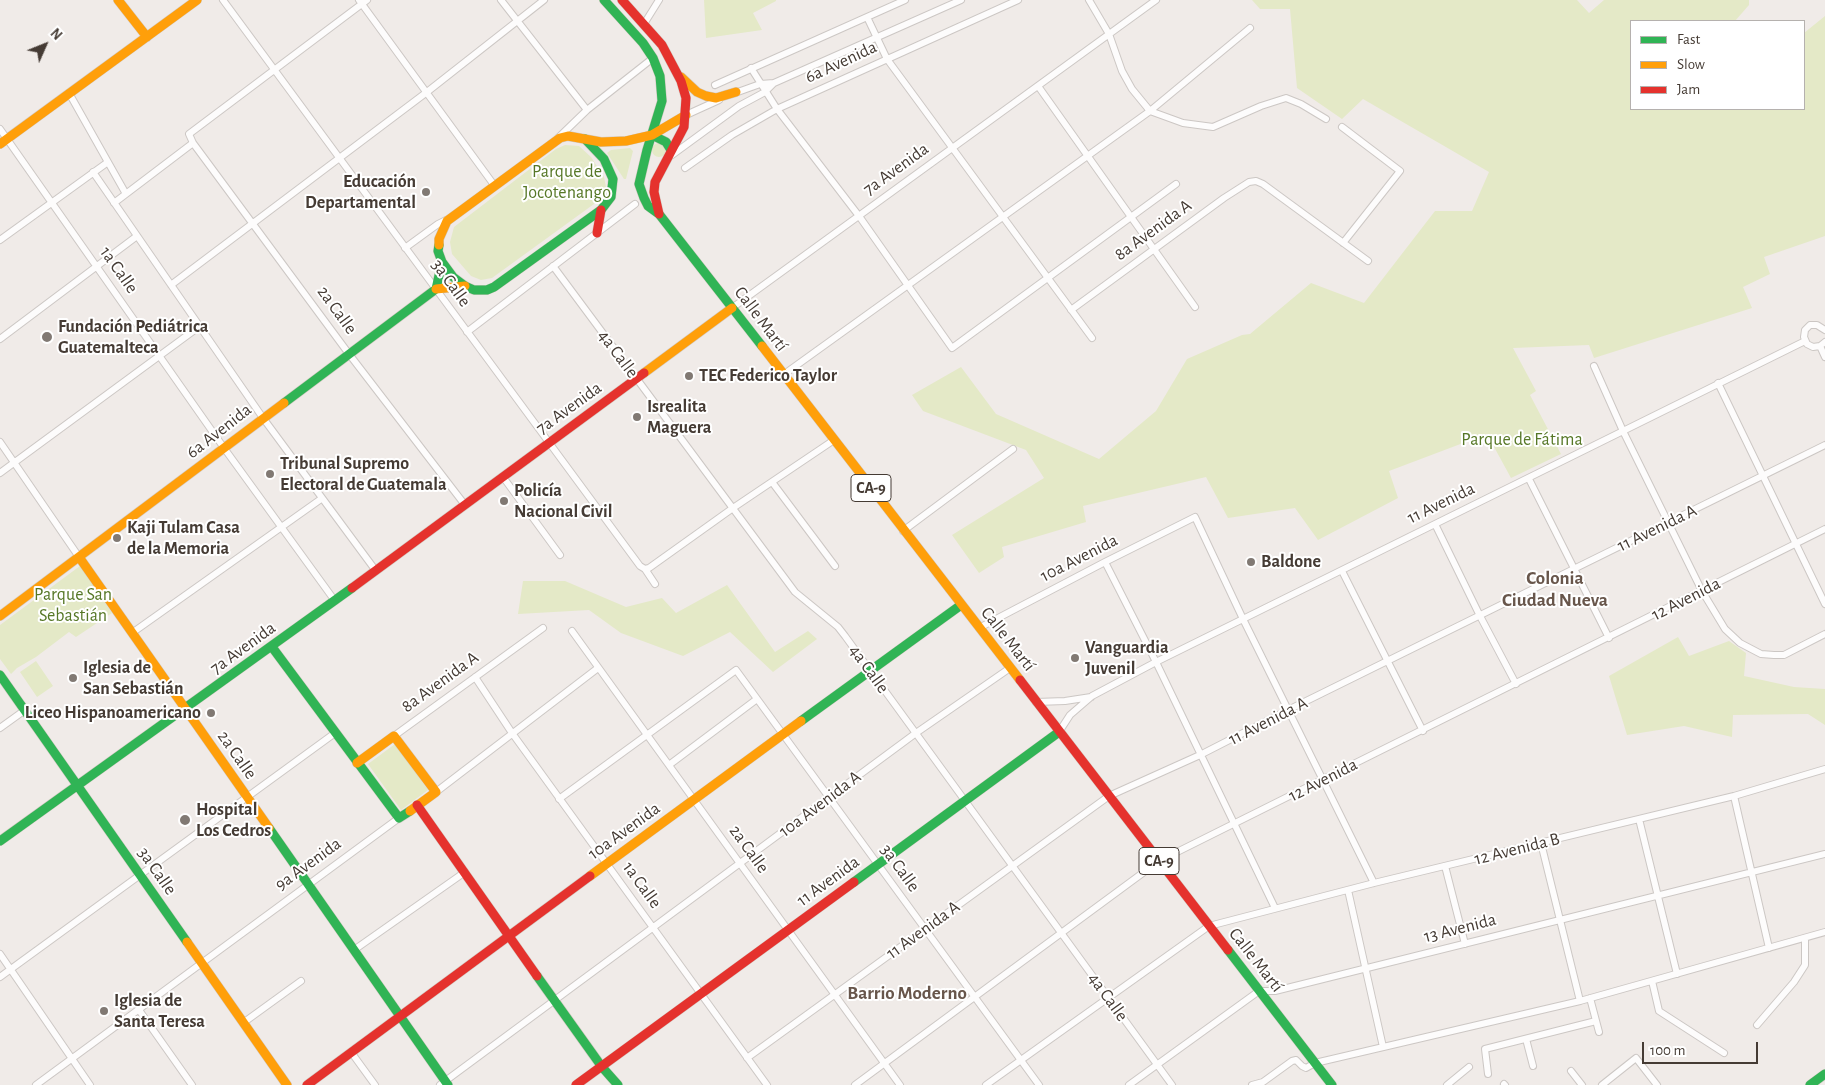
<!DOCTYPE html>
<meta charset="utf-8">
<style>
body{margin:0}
#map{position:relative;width:1825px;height:1085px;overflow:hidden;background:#f0ebe8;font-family:"Alegreya Sans",sans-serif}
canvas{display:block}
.legend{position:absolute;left:1630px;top:20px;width:175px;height:90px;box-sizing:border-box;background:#fff;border:1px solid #b5b1ae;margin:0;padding:6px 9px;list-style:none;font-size:15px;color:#453b34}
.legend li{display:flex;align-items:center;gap:10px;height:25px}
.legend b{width:25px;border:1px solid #b5b1ae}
.north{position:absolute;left:20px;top:20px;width:50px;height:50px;-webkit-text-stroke:4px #fff;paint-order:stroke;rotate:46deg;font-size:14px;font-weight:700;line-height:20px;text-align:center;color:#453b34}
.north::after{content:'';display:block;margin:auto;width:18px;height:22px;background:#453b34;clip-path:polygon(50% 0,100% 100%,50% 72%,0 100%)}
.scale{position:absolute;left:1642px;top:1042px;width:116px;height:22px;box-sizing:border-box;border:2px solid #453b34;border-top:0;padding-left:6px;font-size:15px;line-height:18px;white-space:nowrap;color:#453b34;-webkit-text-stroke:4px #fff;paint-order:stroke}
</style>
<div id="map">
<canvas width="1825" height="1085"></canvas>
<ul class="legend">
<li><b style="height:6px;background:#30b455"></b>Fast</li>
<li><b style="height:6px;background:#ff9f0a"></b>Slow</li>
<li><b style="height:6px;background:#e5322d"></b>Jam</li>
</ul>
<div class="north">N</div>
<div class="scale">100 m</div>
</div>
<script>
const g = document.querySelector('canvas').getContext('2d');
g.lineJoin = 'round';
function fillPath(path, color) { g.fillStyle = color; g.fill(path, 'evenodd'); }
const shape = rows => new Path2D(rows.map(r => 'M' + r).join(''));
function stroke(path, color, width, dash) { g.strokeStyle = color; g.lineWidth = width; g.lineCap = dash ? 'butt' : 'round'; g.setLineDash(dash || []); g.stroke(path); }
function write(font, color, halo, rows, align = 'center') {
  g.font = font + ' "Alegreya Sans",sans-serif'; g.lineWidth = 4; g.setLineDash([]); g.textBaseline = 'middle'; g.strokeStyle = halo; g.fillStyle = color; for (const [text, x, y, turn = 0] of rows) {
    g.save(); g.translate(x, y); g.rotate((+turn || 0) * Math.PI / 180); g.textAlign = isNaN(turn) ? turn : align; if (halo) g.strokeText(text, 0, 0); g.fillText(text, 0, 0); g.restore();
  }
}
const green = shape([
 [704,0,776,0,776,1,753,13,762,30,706,38],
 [1252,0,1577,0,1589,13,1604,0,1749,0,1749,5,1735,21,1631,21,1631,109,1804,109,1804,33,1825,16,1825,236,1764,257,1770,274,1743,287,1752,308,1594,358,1589,345,1513,348,1536,391,1530,395,1561,454,1511,478,1487,434,1389,471,1398,498,1318,540,1295,508,1228,518,1206,477,1083,506,1086,522,1002,547,1004,557,979,573,952,535,1044,478,1026,450,923,411,912,395,961,367,996,414,1099,459,1156,411,1187,359,1242,335,1250,334,1311,283,1364,303,1435,211,1472,211,1489,172,1363,99,1342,119,1297,88,1290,9,1260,9],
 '652 150a7 7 0 1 1 14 0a7 7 0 1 1-14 0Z',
 [565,145,579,146,591,157,604,177,606,187,604,195,594,204,492,278,481,280,471,276,452,254,450,242,454,227,556,149],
 [630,148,633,151,626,179,624,179,607,153,611,150],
 [80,566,112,613,76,637,69,632,36,657,17,668,11,674,0,659,0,625],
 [523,581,565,581,626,607,662,598,676,613,727,585,775,652,808,631,817,639,773,672,730,632,683,656,621,633,589,610,518,614],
 [1678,637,1689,656,1729,641,1746,653,1744,676,1794,687,1825,689,1825,725,1808,714,1733,715,1732,737,1684,726,1627,735,1609,676],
 [36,661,53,686,37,697,20,672],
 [395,744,428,790,401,810,368,764]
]);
const street = shape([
 [223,0,640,566,645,569,655,584],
 [359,0,494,185],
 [367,0,189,134,193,143,349,354,465,505],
 [501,0,587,110],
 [1089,0,1109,34,1122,71,1132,89,1150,111,1183,123,1213,127,1261,106,1286,98,1301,104,1326,119],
 [867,17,887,59,1092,338],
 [644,24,659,0],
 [751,68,777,109,859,216,952,348,1176,184],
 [715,85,905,0],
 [1038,86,1195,307],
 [69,93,126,194],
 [735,93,760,84,774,83,961,0],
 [686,115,719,100],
 [1342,127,1400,171,1343,243],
 [0,129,224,448,335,601],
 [558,138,587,110,653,58],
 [672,155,739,106,765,92,774,83],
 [685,168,732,135,777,109,1018,0],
 [93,172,263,418,376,571],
 [114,203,193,143],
 [0,240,108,162],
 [405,248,438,224,446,220],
 [553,266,795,592,838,627,845,636,1172,1085],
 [171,285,427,92,544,0],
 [732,308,1156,0],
 [1071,310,1224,198,1249,182,1256,181,1263,184,1368,261],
 [1825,330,1817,325,1810,325,1805,330,1804,337,1807,344,1813,347,1820,346,1825,342],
 [467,332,635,204],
 [0,339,137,236],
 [1820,346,1825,357],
 [1594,366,1623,431,1702,591,1725,629,1740,643,1761,654,1774,655,1784,655,1825,634],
 [783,375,1150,111,1250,28],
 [1718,383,1825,604],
 [0,442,79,557],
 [0,473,200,326],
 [503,477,560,555],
 [1529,479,1609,638],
 [772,482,835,566],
 [1435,524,1480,616,1516,684],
 [903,531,1013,449],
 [1105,562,1156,662,1275,908],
 [645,569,649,568,733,508,834,440],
 [1342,571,1423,731],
 [979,628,1105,562,1195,517,1243,619,1374,883],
 [572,631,900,1085],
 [132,633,321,499],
 [475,677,512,733,767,1085],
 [1036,702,1065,701,1091,697],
 [0,728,25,710],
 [1059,732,1070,715,1092,696,1156,662,1805,341],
 [394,736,543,628],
 [669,765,757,699],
 [436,792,598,668],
 [1734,796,1769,948],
 [559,799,736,670,1039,1085],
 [1639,819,1677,974],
 [1541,843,1580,1001],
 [1445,866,1465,944],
 [1348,890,1383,1047],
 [354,950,465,872],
 [0,954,90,1085],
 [0,977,335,733],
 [1652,981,1659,1011,1724,1053],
 [1590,998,1599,1032],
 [139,1010,192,1085],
 [243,1023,301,981],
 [1757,1025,1794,982,1805,965,1805,938],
 [1526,1039,1533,1066],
 [351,1052,375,1085],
 [747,1058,1109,796,1200,755,1288,710,1825,445],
 [1571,1071,1582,1085],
 [1488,1074,1485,1049,1596,1021],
 [1504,1084,1505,1085],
 [36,1085,399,818],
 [440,1085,916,733,1010,668],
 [855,1085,1159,861,1825,529],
 [986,1085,1209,926,1374,883,1734,796,1825,769],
 [1129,1085,1259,991,1275,991,1825,854],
 [1252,1085,1263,1082,1292,1061,1296,1060,1302,1066,1306,1068,1315,1063,1580,1001,1825,932],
 [1447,1085,1469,1067],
 [1602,1085,1636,1058,1657,1085]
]);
const fast = shape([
 [604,0,643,43,653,58,660,76,662,101,647,150,639,184,644,198,648,206,659,214,762,346],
 [652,135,666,142,671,150],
 [442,262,453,277,465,286,474,290,487,290,494,287,601,210,611,197,613,179,604,159,585,139],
 [284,403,436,289,442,262,438,251,439,245],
 [272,647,399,818,410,811],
 [0,675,187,942],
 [801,721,961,605],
 [269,828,448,1085],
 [0,841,352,588],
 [854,882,1059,732],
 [1228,950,1332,1085],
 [537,976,602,1067,618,1085],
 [1810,1085,1825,1074]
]);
const slow = shape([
 [118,0,147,37],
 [681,77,697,92,706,96,716,98,736,92],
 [0,144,197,0],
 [439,245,439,239,447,221,560,138,568,136,601,142,626,141,652,135,686,115],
 [436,289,465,286],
 [762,346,1020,680],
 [644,373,732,308],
 [79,557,269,828],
 [0,616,284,403],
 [357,763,394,736,436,792,410,811],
 [590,876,801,721],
 [187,942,287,1085]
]);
const jam = shape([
 [622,0,662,45,681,81,686,98,684,127,655,182,654,192,659,214],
 [597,233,601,210],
 [352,588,644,373],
 [1020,680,1228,950],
 [417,805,537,976],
 [307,1085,590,876],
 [576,1085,854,882]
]);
const markers = [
 [426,192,5,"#817973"],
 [47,337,6,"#817973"],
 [689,376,5,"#817973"],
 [637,417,5,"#817973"],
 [270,474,5,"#817973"],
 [504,501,5,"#817973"],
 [117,538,5,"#817973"],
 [1251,562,5,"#817973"],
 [1075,658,5,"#817973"],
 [73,678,5,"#817973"],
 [211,713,5,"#817973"],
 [185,820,6,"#817973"],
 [104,1011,5,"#817973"]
];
const shields = [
 [871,488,40],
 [1159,861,40]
];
const shieldNames = [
 ["CA-9",871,488],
 ["CA-9",1159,861]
];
const streetNames = [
 ["6a Avenida",841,62,-25],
 ["7a Avenida",896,169,-36],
 ["8a Avenida A",1153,230,-36],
 ["1a Calle",119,270,55],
 ["3a Calle",451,283,54],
 ["2a Calle",337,310,54],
 ["Calle Martí",761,319,53],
 ["4a Calle",618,354,53],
 ["7a Avenida",569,408,-36],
 ["6a Avenida",219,431,-38],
 ["11 Avenida",1441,503,-26],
 ["11 Avenida A",1657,528,-26],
 ["10a Avenida",1079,558,-27],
 ["12 Avenida",1686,599,-27],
 ["Calle Martí",1008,639,52],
 ["7a Avenida",243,648,-36],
 ["4a Calle",869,669,54],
 ["8a Avenida A",440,682,-36],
 ["11 Avenida A",1268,721,-27],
 ["2a Calle",237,755,55],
 ["12 Avenida",1323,780,-27],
 ["10a Avenida A",820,804,-37],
 ["10a Avenida",624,831,-36],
 ["2a Calle",749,849,54],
 ["12 Avenida B",1517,849,-14],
 ["9a Avenida",308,864,-36],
 ["3a Calle",900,868,54],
 ["3a Calle",157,871,55],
 ["11 Avenida",828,881,-36],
 ["1a Calle",642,885,54],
 ["13 Avenida",1460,928,-14],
 ["11 Avenida A",923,930,-36],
 ["Calle Martí",1256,960,52],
 ["4a Calle",1108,997,54]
];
const parkNames = [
 ["Parque de",567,172],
 ["Jocotenango",567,193],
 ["Parque de Fátima",1522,440],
 ["Parque San",73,595],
 ["Sebastián",73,616]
];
const poiNames = [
 ["Educación",416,182,"right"],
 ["Departamental",416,203,"right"],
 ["Fundación Pediátrica",58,327],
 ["Guatemalteca",58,348],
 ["TEC Federico Taylor",699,376],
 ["Isrealita",647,407],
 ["Maguera",647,428],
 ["Tribunal Supremo",280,464],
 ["Electoral de Guatemala",280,485],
 ["Policía",514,491],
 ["Nacional Civil",514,512],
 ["Kaji Tulam Casa",127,528],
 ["de la Memoria",127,549],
 ["Baldone",1261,562],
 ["Vanguardia",1085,648],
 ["Juvenil",1085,669],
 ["Iglesia de",83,668],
 ["San Sebastián",83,689],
 ["Liceo Hispanoamericano",201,713,"right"],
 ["Hospital",196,810],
 ["Los Cedros",196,831],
 ["Iglesia de",114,1001],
 ["Santa Teresa",114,1022]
];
const neighbourhoodNames = [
 ["Colonia",1555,578],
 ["Ciudad Nueva",1555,600],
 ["Barrio Moderno",907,993]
];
fillPath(green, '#e4e9c7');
stroke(street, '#ccc7c4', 8);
stroke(fast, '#d1c8c0', 10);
stroke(slow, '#d1c8c0', 10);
stroke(jam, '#d1c8c0', 10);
stroke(street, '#fdfcfc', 6);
stroke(fast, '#30b455', 9);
stroke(slow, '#ff9f0a', 9);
stroke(jam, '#e5322d', 9);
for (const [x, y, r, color] of markers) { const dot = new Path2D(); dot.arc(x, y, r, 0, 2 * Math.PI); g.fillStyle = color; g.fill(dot); stroke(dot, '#fff', 2); }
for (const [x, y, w] of shields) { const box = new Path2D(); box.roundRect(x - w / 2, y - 13.5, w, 27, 4); g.fillStyle = '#fff'; g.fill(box); stroke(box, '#453b34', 1); }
write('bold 16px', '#453b34', null, shieldNames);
write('18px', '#453b34', '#fff', streetNames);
write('18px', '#567726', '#fff', parkNames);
write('bold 18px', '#453b34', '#fff', poiNames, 'left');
write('bold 19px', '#68564b', '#fff', neighbourhoodNames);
</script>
